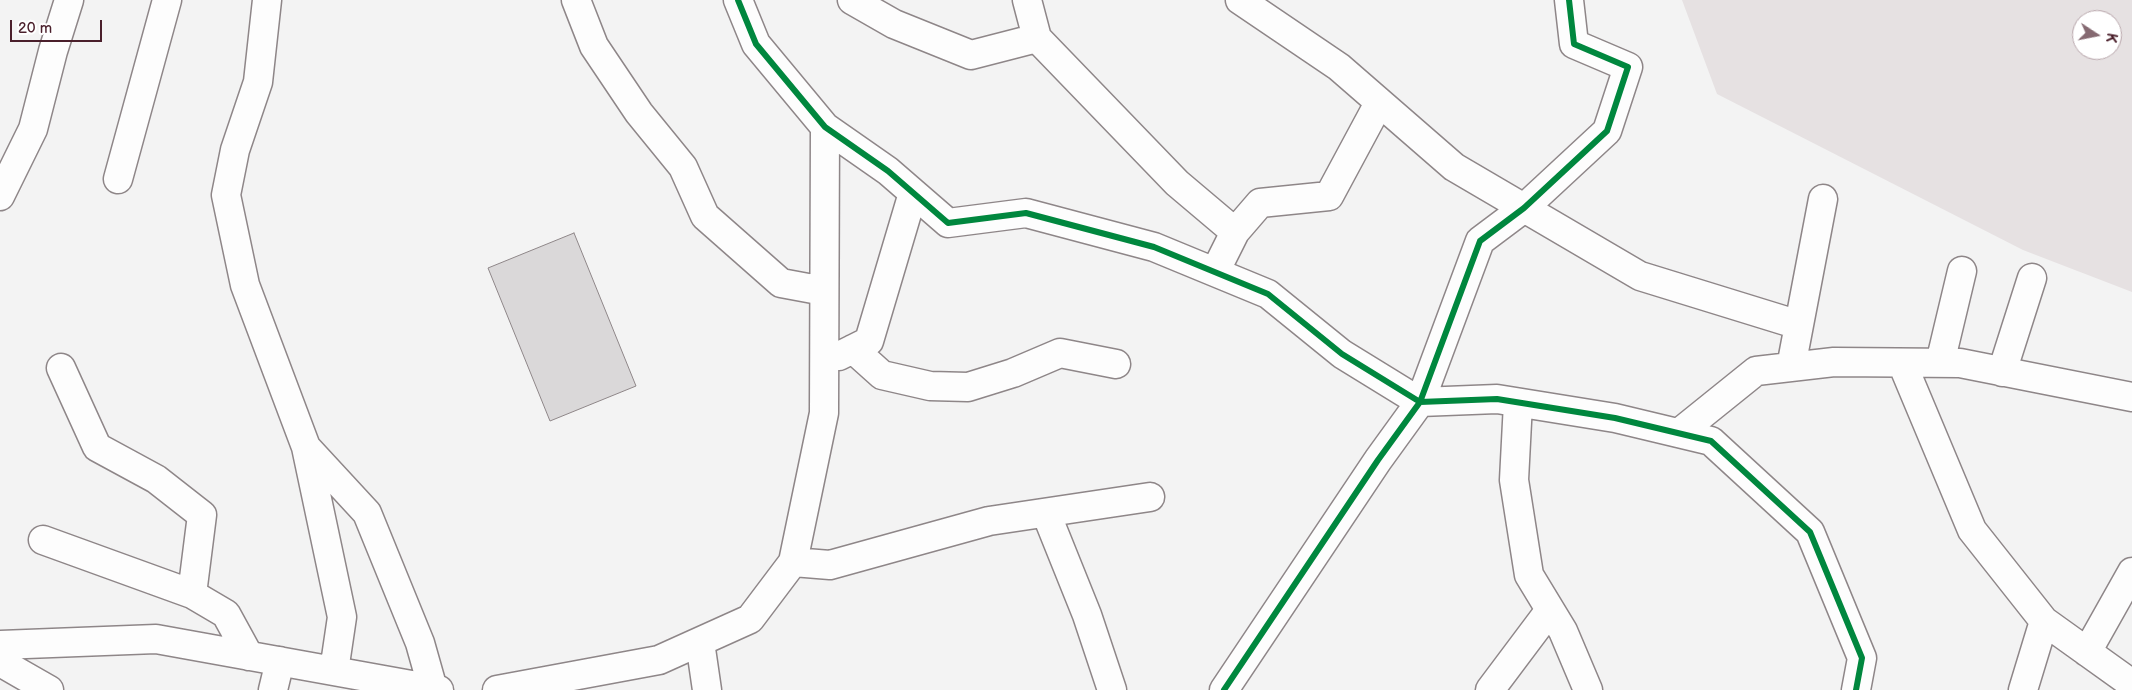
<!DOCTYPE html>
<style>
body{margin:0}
#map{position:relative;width:2132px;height:690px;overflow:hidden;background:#f3f3f3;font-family:"Balsamiq Sans",sans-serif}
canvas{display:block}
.north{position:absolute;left:2072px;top:10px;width:50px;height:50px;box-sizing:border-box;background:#fff;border:1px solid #b7a5aa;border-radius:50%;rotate:101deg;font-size:14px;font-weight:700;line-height:20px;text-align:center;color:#4a1f2b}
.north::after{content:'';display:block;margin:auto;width:18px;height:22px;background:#856971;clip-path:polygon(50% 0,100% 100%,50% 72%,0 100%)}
.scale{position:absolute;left:10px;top:20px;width:92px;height:22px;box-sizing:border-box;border:2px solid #4a1f2b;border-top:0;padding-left:6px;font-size:15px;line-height:18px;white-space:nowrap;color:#4a1f2b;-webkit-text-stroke:4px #fff;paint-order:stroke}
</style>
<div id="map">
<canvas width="2132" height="690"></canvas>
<div class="north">K</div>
<div class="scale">20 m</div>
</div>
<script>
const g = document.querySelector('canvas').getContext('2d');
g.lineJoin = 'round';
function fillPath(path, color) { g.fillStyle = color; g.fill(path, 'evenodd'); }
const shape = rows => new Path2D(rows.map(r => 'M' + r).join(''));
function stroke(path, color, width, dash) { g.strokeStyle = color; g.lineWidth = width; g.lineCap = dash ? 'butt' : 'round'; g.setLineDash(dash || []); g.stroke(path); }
const green = shape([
 [1682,0,2132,0,2132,292,2023,250,1717,94],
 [2082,20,2112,20,2112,50,2082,50]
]);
const building = shape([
 [574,233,636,386,550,421,488,268,574,233]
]);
const minor = shape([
 [267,0,258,82,235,150,226,195,245,285,306,447,367,513,420,643,433,689],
 [576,0,594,46,639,113,683,167,705,216,781,283,824,291],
 [738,0,756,44,825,127,888,171,948,223,1026,213,1154,247,1268,294,1342,354,1420,402,1497,399,1615,418,1711,441,1810,532,1862,658,1856,690],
 [852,0,894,24,971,55,1037,38],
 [1027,0,1037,38,1177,183,1235,232],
 [1240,0,1339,67,1454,167,1640,276,1799,325],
 [118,179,167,0],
 [0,196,33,129,53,51,69,0],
 [1215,272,1235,232,1260,203,1329,196,1379,103],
 [853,349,882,375,930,386,968,387,1013,373,1060,353,1116,364],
 [839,356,869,341,913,193],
 [1902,363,1972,530,2044,621,2132,684],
 [1940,363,1962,271],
 [1791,367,1823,199],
 [61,368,97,447,156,479,202,515,192,594],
 [2002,372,2032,278],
 [1518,403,1514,480,1529,575,1563,631,1588,690],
 [1679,433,1756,371,1834,362,1960,363,2132,397],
 [306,447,342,617,334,671],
 [1046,513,1087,615,1112,690],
 [43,540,192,594,226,614,249,656],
 [793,562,830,565,989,521,1150,497],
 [700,642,707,690],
 [0,645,156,639,439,690],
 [2087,652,2132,572],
 [0,662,49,690],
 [273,690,280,661],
 [497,690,659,660,750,619,793,562,824,413,825,127],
 [1224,690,1378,460,1420,402,1480,241,1524,208,1607,131,1628,67,1574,44,1569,0],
 [1490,690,1550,610],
 [2023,690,2044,621]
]);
const cycleway = shape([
 [738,0,756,44,825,127,888,171,948,223,1026,213,1154,247,1268,294,1342,354,1420,402,1497,399,1615,418,1711,441,1810,532,1862,658,1856,690],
 [1224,690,1378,460,1420,402,1480,241,1524,208,1607,131,1628,67,1574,44,1569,0]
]);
fillPath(green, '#e6e1e2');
fillPath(building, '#dad8d9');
stroke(building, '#8e8688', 1);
stroke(minor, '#8e8688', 31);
stroke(minor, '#fdfdfd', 28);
stroke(cycleway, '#00873e', 6);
</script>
